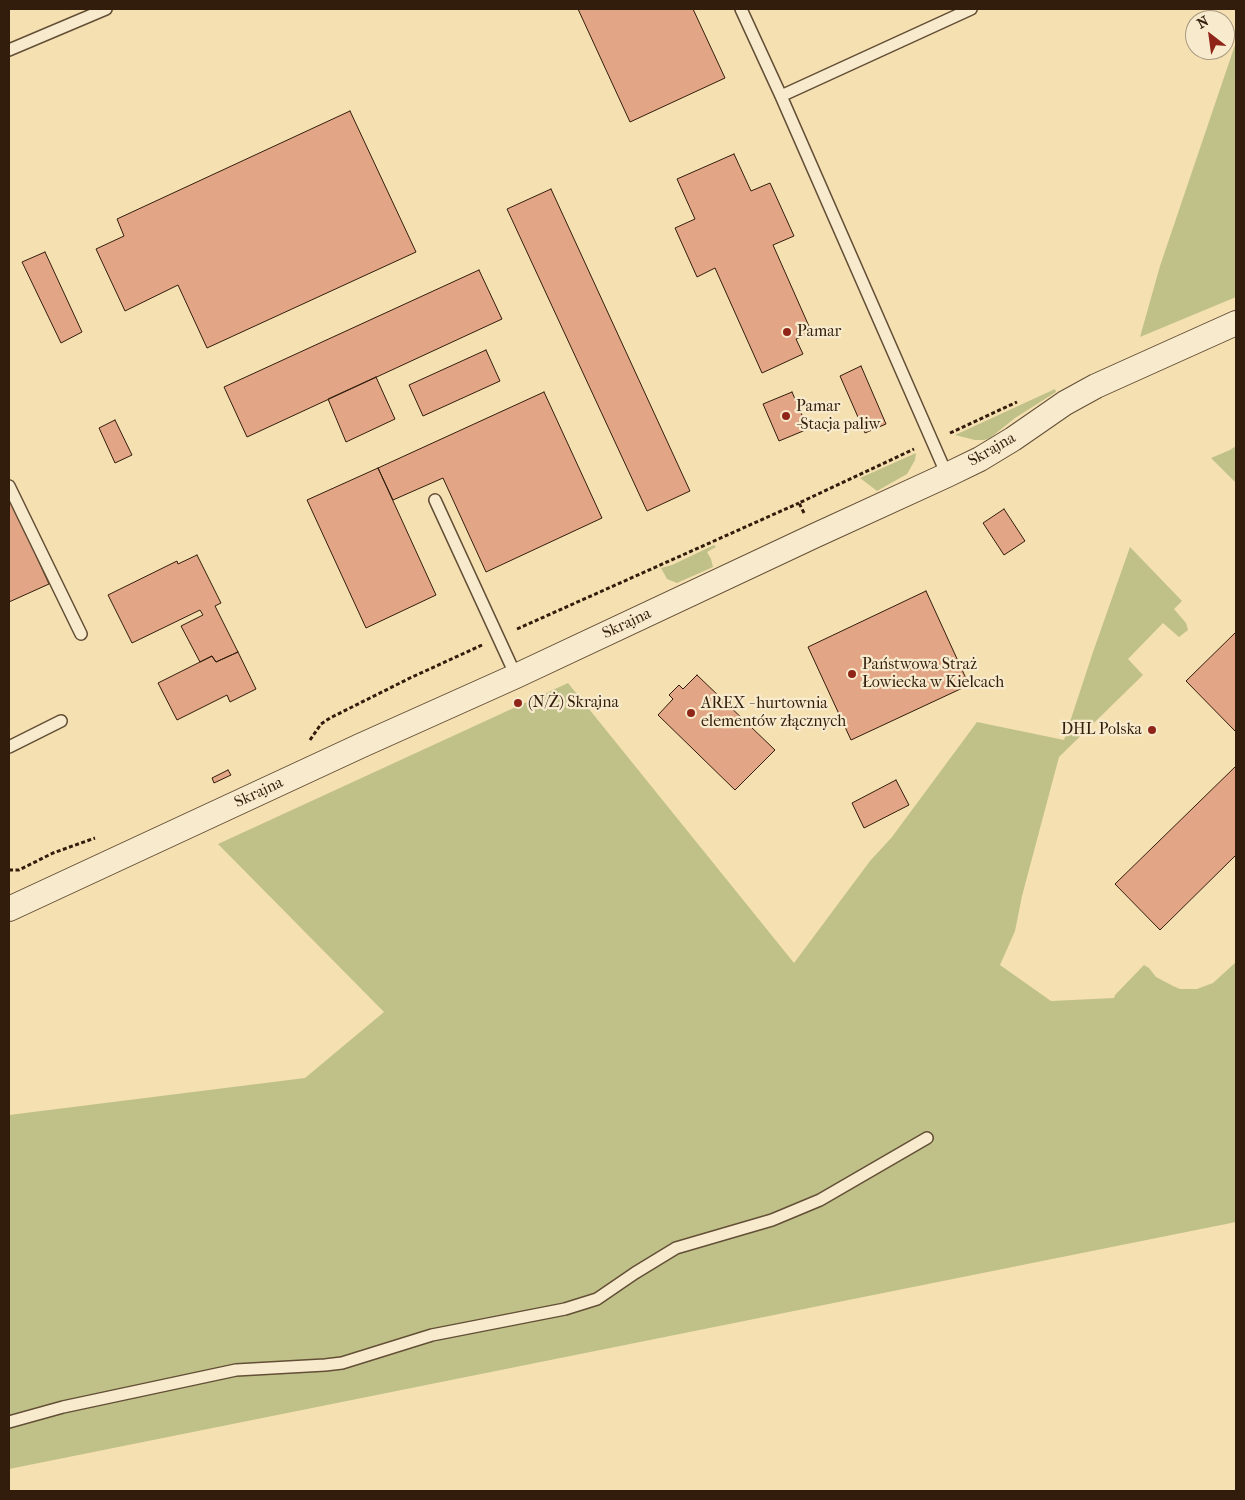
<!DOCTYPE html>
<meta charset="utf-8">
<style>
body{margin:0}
#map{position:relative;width:1245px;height:1500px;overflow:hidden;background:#f5e0b2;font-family:"IM FELL French Canon",serif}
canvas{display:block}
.frame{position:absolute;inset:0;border:10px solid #321d0c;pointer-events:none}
.north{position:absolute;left:1185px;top:10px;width:50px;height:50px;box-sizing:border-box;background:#f8ebcd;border:1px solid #a99980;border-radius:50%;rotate:330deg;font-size:14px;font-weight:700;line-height:20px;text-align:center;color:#321d0c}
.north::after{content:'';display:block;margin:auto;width:18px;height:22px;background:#8f2418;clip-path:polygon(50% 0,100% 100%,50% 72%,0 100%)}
</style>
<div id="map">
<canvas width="1245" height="1500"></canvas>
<div class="frame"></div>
<div class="north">N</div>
</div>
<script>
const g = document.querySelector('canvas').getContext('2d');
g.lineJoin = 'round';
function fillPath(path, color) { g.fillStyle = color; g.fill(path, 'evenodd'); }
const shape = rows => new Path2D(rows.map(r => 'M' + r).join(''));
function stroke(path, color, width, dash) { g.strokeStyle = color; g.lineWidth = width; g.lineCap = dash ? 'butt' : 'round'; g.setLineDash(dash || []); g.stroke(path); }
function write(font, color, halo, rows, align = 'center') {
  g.font = font + ' "IM FELL French Canon",serif'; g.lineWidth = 4.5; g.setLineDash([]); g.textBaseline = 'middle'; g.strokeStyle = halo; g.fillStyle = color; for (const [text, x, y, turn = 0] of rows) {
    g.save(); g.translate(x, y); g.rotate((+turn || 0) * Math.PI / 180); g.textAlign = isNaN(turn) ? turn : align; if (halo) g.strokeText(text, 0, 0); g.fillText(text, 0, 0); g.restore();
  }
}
const green = shape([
 [1236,42,1236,297,1140,337,1160,266],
 [1055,389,1056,392,1015,418,990,438,984,440,975,440,955,435],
 [1236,446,1236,483,1211,458,1230,450],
 [916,453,915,460,907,474,877,491,860,478],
 [714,545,716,547,707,552,711,559,713,567,677,583,667,579,661,568,672,565],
 [1130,547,1182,601,1174,609,1186,623,1188,630,1179,637,1163,623,1128,659,1143,675,1059,757,1022,896,1015,931,1000,965,1051,1001,1114,998,1115,995,1144,965,1149,968,1156,977,1173,986,1180,989,1197,989,1213,983,1236,962,1236,1222,9,1469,9,1115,305,1078,384,1012,218,844,568,683,794,963,870,861,892,837,977,722,1064,740,1093,652]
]);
const building = shape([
 [578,9,693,9,725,78,630,122,578,9],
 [350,111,416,252,207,348,178,285,125,311,96,249,124,236,117,219,350,111],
 [734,154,751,191,770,183,794,236,773,245,812,333,796,339,803,354,762,373,715,268,697,277,675,228,695,219,677,179,734,154],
 [551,189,690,491,647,511,507,209,551,189],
 [45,252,82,332,61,343,22,262,45,252],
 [479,270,502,319,247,437,224,387,479,270],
 [486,350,500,381,423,416,409,385,486,350],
 [861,366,886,424,865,433,840,376,861,366],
 [376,377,395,419,346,442,328,399,376,377],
 [544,392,602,518,486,572,443,478,393,500,378,468,544,392],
 [792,392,808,429,779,441,763,404,792,392],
 [115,420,132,455,115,463,99,428,115,420],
 [378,468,436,595,366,628,307,500,378,468],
 [9,496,49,584,9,602,9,496],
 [1004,509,1025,541,1004,555,983,523,1004,509],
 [197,555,221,603,215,606,238,652,216,662,212,656,200,662,181,626,203,615,200,610,132,643,108,595,177,561,178,564,197,555],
 [926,591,969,685,851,740,808,647,926,591],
 [1236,632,1236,732,1186,681,1236,632],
 [238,652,256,689,230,702,227,695,177,720,158,683,212,656,216,662,238,652],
 [697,675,775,750,735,790,658,715,673,699,669,695,679,685,683,689,697,675],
 [1236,766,1236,855,1160,930,1115,884,1236,766],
 [228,770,231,775,214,783,212,778,228,770],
 [896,780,909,805,864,828,852,803,896,780]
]);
const path = shape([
 [950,433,1017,402],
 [804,513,799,503,914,449],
 [517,629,799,503],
 [310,740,321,724,330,718,410,678,482,645],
 [9,870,19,870,53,853,95,838]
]);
const service = shape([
 [741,9,781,96,947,475],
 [9,50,106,9],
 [781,96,971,9],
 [9,486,81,634],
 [435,500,516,676],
 [9,747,61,721],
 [9,1422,63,1407,236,1370,325,1365,342,1363,432,1335,565,1309,597,1299,635,1273,676,1248,772,1220,820,1200,927,1138]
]);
const minor = shape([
 [9,909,360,746,516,676,814,536,947,475,980,459,1013,439,1065,403,1096,386,1236,323]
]);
const markers = [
 [787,332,5,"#8f2418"],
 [786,416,5,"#8f2418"],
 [852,674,5,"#8f2418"],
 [518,703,5,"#8f2418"],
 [691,713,5,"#8f2418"],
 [1152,730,5,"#8f2418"]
];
const poiNames = [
 ["Pamar",797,332],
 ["Pamar",796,407],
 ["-Stacja paliw",796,425],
 ["Państwowa Straż",862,665],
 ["Łowiecka w Kielcach",862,683],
 ["(N/Ż) Skrajna",528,703],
 ["AREX - hurtownia",701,704],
 ["elementów złącznych",701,722],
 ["DHL Polska",1142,730,"right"]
];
const streetNames = [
 ["Skrajna",992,450,-30],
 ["Skrajna",627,624,-25],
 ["Skrajna",259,793,-25]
];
fillPath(green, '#c0c189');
fillPath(building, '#e2a585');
stroke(building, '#321d0c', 1);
stroke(service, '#634e36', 14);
stroke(minor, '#634e36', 26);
stroke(path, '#321d0c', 3, [4, 2.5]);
stroke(service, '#f8ebcd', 11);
stroke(minor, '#f8ebcd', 24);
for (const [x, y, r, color] of markers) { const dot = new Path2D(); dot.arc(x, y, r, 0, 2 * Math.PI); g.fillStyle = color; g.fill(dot); stroke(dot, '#f8ebcd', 2); }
write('16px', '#321d0c', '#f8ebcd', poiNames, 'left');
write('16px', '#321d0c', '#f8ebcd', streetNames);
</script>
